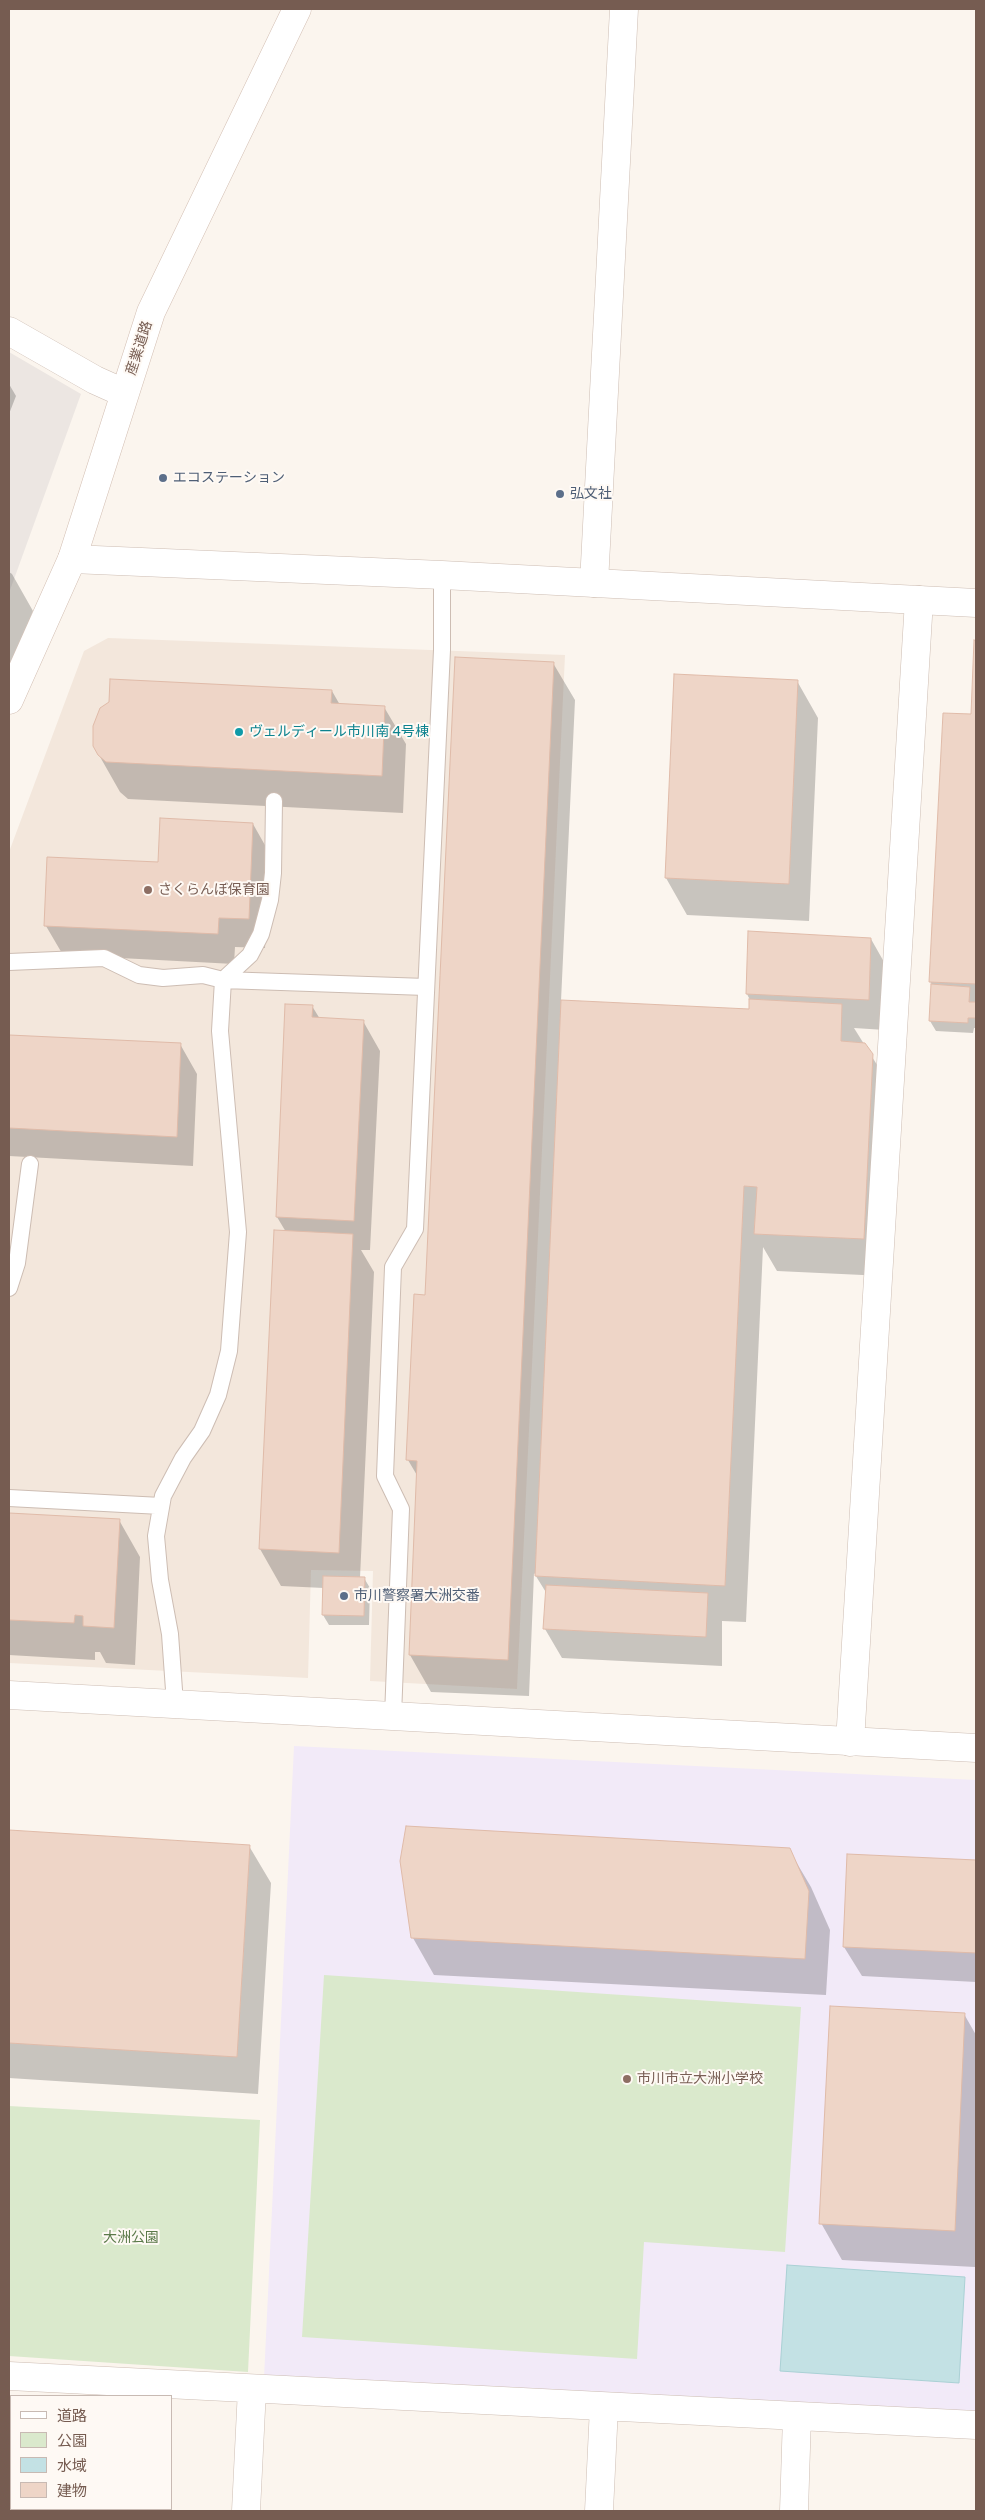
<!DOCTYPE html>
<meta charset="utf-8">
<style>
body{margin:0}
#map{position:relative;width:985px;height:2520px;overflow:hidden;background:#fbf5ee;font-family:"Golos Text","Noto Sans JP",sans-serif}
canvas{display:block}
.frame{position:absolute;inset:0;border:10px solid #765c51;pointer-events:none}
.legend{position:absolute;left:10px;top:2395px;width:162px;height:115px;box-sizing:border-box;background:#fef9f4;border:1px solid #c8bab3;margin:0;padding:6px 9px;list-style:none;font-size:15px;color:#765c51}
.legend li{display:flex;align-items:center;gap:10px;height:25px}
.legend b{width:25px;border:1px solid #c8bab3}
</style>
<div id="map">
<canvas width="985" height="2520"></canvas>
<div class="frame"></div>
<ul class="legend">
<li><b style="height:6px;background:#fff"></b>道路</li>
<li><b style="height:14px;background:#dae9cc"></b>公園</li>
<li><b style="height:14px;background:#c3e1e4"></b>水域</li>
<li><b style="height:14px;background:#eed5c7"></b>建物</li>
</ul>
</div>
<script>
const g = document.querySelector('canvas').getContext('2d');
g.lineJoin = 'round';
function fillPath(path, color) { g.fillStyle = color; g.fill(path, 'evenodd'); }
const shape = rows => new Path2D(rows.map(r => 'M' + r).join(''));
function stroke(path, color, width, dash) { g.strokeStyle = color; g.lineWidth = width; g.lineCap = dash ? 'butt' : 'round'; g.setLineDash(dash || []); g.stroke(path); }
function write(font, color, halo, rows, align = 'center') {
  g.font = font + ' "Golos Text","Noto Sans JP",sans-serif'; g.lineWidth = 4; g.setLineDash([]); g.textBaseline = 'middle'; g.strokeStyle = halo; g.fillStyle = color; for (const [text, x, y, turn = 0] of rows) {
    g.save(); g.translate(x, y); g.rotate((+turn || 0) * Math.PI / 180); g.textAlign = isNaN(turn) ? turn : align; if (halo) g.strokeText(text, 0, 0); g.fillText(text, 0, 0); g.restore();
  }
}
const residential = shape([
 [108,638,565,655,517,1689,370,1681,373,1571,311,1570,308,1678,9,1663,9,852,84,651]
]);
const industrial = shape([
 [9,352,81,394,9,593]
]);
const education = shape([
 [294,1746,976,1780,976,2414,264,2378]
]);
const green = shape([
 [324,1975,801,2007,785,2252,644,2242,637,2359,302,2337],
 [9,2106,260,2120,248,2372,9,2356]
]);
const water = shape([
 [787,2265,965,2277,959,2383,780,2371,787,2265]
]);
const shadow = shape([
 [9,384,16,396,9,414],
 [9,572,12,574,33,611,9,673],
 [975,642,976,1028,974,1028,973,1033,936,1031,930,1021,932,985,930,981,972,716],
 [553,663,575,700,561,1001,750,1011,750,1000,747,994,749,933,871,939,888,969,885,1030,854,1028,894,1092,884,1276,777,1271,763,1247,746,1622,722,1621,722,1666,562,1658,545,1629,547,1594,534,1573,529,1696,431,1692,410,1655,418,1477,408,1460,426,1296],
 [797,681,818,718,809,921,687,915,666,878],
 [332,691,340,705,384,707,406,744,403,813,128,799,120,792,99,755,110,702],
 [253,824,270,854,265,948,235,947,234,964,63,955,46,926,159,864],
 [312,1006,320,1019,363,1021,380,1051,370,1250,361,1250,374,1272,360,1578,364,1578,370,1588,369,1625,329,1625,323,1615,324,1588,281,1586,260,1549,286,1232,277,1217],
 [9,1036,180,1044,197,1074,193,1166,9,1156],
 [9,1514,119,1520,140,1557,135,1665,106,1663,100,1652,95,1652,95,1660,9,1655],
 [9,1831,249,1846,271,1883,258,2094,9,2078],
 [789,1850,811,1887,830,1930,826,1995,434,1975,413,1938],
 [848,1856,976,1861,976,1982,862,1976,844,1947],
 [964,2014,976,2035,975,2267,842,2260,821,2223]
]);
const building = shape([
 [974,640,976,641,976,984,929,982,943,713,971,714,974,640],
 [455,657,554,662,508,1660,409,1655,417,1461,406,1460,414,1294,425,1295,455,657],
 [674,674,798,680,789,884,665,878,674,674],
 [110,679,332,690,331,703,385,706,382,776,106,762,98,755,93,746,93,726,100,708,109,702,110,679],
 [160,818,253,823,249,919,219,918,218,934,44,926,47,857,158,862,160,818],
 [748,931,871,938,869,1000,746,994,748,931],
 [931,984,970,987,969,1002,976,1002,976,1018,968,1018,968,1023,929,1021,931,984],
 [749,999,842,1004,841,1041,865,1043,873,1054,864,1239,754,1234,757,1187,744,1186,725,1586,535,1576,561,1000,749,1009,749,999],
 [285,1004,313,1005,312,1017,364,1020,354,1221,276,1217,285,1004],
 [9,1035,181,1043,177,1137,9,1128,9,1035],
 [274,1230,353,1234,339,1553,259,1549,274,1230],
 [9,1513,120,1519,114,1628,83,1626,83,1616,75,1615,74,1623,9,1620,9,1513],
 [323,1576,365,1577,364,1616,322,1615,323,1576],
 [546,1585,708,1593,706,1637,543,1629,546,1585],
 [406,1826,790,1848,809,1891,805,1959,411,1938,400,1861,406,1826],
 [9,1830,250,1845,237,2057,9,2043,9,1830],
 [847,1854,976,1860,976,1953,843,1947,847,1854],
 [830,2006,965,2013,955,2231,819,2224,830,2006]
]);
const service = shape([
 [9,962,104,958,139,975,163,978,203,975,223,980,426,987],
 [9,1288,17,1263,30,1164],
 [9,1498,161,1506],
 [175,1704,170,1634,160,1580,156,1536,163,1496,183,1458,202,1431,218,1395,229,1351,238,1232,220,1031,223,980,250,955,261,934,270,900,273,873,274,801],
 [393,1716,401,1509,385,1476,393,1267,415,1229,442,650,442,575]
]);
const minor = shape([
 [9,331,95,380,124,393],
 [594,583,624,9],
 [850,1742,919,600],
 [9,2376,976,2425],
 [246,2511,252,2389],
 [599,2511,604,2407],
 [794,2511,797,2416]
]);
const tertiary = shape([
 [72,559,442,575,976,603],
 [9,1695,976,1748]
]);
const secondary = shape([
 [9,700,72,559,151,312,297,9]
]);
const markers = [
 [163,478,5,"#5c6f8a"],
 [560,494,5,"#5c6f8a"],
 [239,732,5,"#0f9aa8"],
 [148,890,5,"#8d6e63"],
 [344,1596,5,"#5c6f8a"],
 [627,2079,5,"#8d6e63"]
];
const streetNames = [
 ["産業道路",139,348,-72]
];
const serviceNames = [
 ["エコステーション",173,478],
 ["弘文社",570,494],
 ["市川警察署大洲交番",354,1596]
];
const cultureNames = [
 ["ヴェルディール市川南 4号棟",249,732]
];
const educationNames = [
 ["さくらんぼ保育園",158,890],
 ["市川市立大洲小学校",637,2079]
];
const parkNames = [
 ["大洲公園",131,2238]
];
fillPath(residential, '#f3e7dc');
fillPath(industrial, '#ece6e2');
fillPath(education, '#f2eaf8');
fillPath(green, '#dae9cc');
fillPath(water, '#c3e1e4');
stroke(water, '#aad1d5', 1);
fillPath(shadow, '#0003');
fillPath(building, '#eed5c7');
stroke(building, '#e0bba9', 1);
stroke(service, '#cdbdb3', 18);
stroke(minor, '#cdbdb3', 29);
stroke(tertiary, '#cdbdb3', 29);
stroke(secondary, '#d3bfb3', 29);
stroke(service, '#fff', 16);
stroke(minor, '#fff', 28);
stroke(tertiary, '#fff', 28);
stroke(secondary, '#fff', 28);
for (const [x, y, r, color] of markers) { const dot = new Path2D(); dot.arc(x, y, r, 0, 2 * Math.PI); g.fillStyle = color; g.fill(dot); stroke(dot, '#fef9f4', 2); }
write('14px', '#765c51', '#fef9f4', streetNames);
write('14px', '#4e5e75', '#fef9f4', serviceNames, 'left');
write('14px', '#0d838f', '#fef9f4', cultureNames, 'left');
write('14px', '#785e54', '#fef9f4', educationNames, 'left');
write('14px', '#5b7a4a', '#fef9f4', parkNames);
</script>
